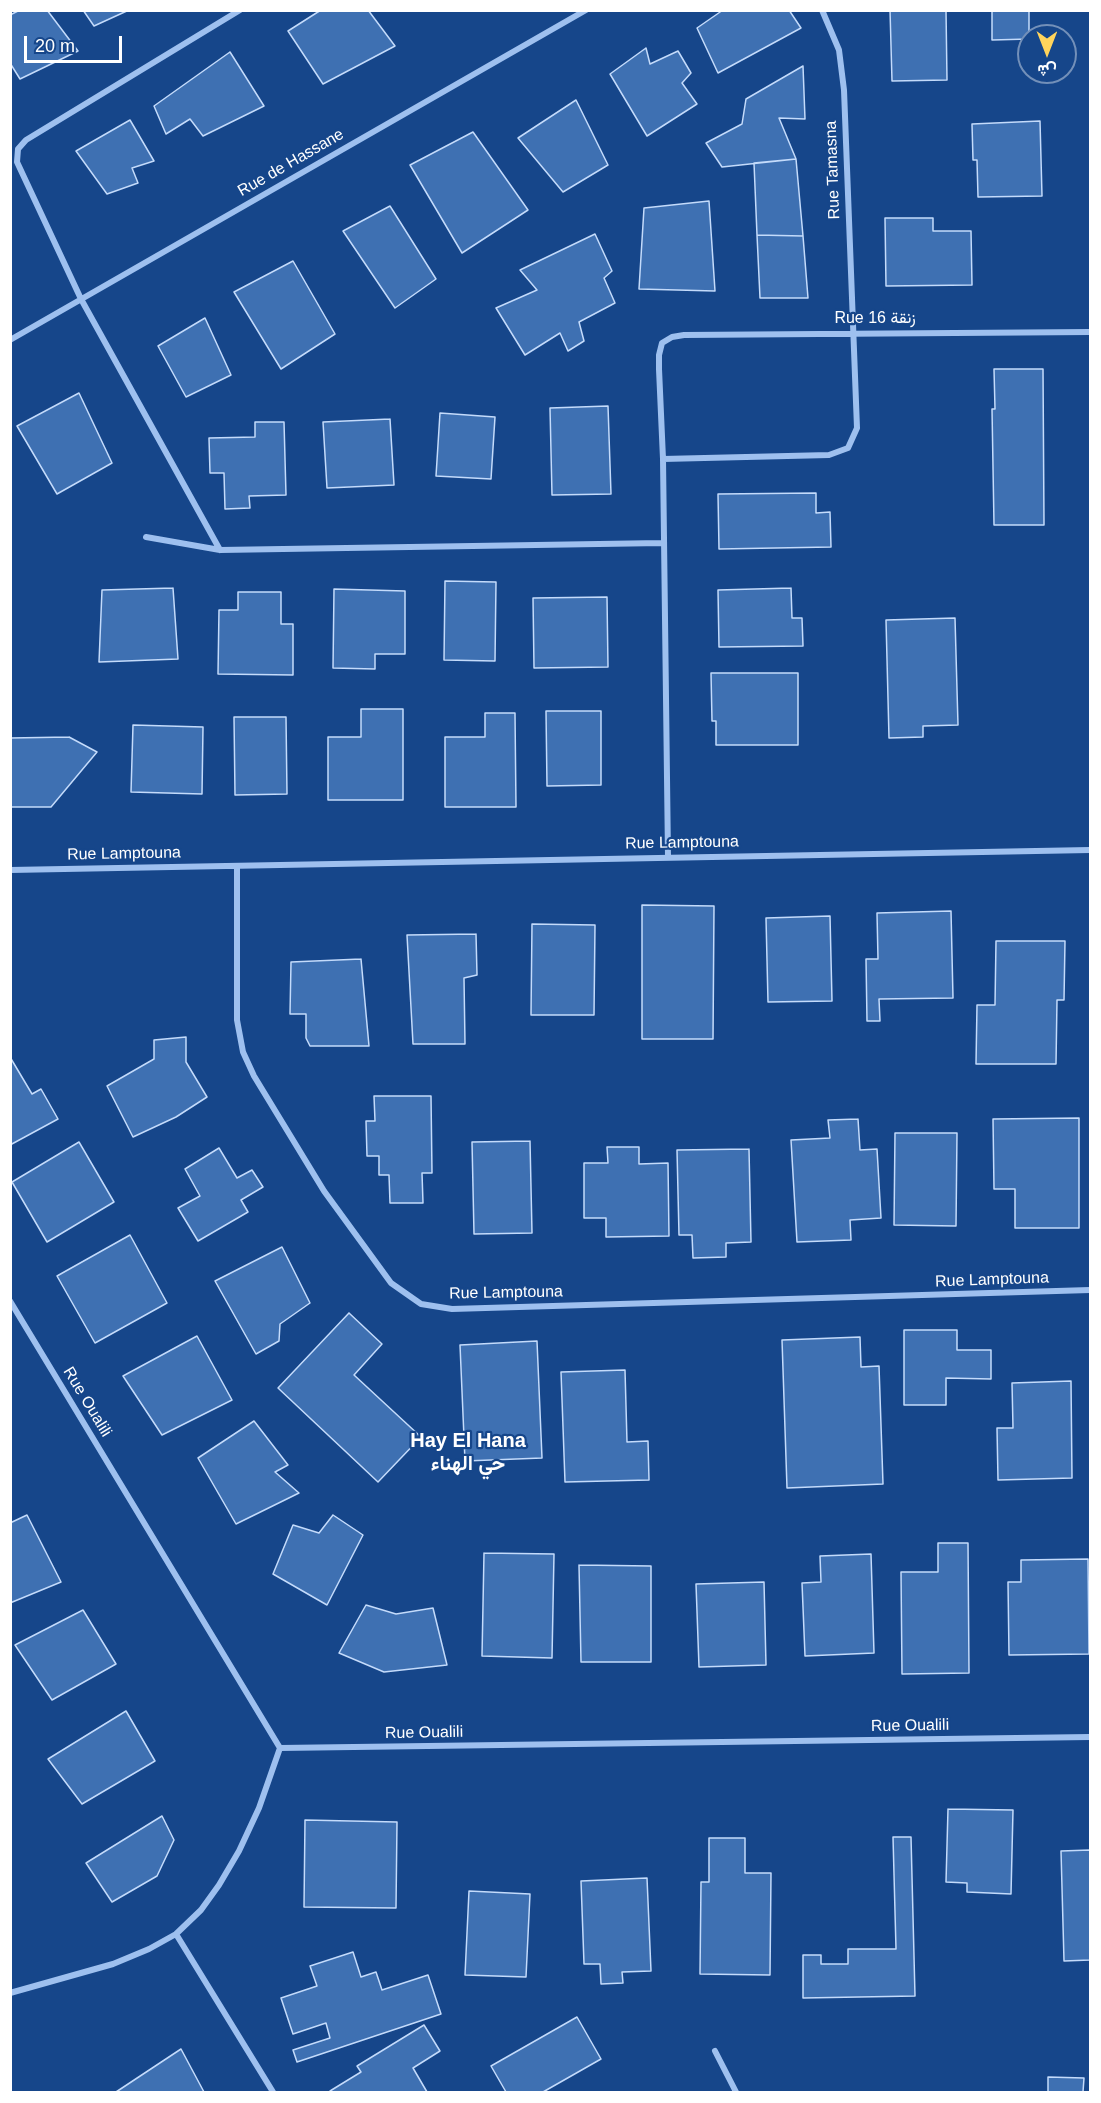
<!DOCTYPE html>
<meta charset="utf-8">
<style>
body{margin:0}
#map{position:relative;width:1101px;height:2103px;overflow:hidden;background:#16468a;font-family:Helvetica,Vazirmatn,sans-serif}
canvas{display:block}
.frame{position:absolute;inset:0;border:12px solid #fff;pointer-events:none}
.north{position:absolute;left:1017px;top:24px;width:60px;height:60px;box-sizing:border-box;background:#16468a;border:2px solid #7390b9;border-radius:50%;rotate:180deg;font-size:16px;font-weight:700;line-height:24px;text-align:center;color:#fff}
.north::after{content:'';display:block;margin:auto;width:21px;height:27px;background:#ffd45c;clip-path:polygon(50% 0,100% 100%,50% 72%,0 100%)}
.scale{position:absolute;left:24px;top:36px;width:98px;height:27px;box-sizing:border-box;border:3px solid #fff;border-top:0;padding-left:8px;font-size:18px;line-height:21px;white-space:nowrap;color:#fff;-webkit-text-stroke:4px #16468a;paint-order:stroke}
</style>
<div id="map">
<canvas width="1101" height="2103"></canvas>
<div class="frame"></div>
<div class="north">ش</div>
<div class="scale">20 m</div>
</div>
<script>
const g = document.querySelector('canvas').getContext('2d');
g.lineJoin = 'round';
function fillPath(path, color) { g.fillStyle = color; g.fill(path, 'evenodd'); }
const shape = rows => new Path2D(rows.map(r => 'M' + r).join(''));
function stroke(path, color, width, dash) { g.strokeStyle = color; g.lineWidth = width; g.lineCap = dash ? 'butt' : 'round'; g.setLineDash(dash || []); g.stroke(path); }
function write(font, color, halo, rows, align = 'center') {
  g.font = font + ' Helvetica,Vazirmatn,sans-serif'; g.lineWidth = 4.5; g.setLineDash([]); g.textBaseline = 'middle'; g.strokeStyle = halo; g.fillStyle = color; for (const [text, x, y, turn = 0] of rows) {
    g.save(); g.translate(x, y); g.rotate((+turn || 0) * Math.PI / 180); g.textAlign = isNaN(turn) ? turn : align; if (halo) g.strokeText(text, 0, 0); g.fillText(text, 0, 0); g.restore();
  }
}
const building = shape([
 [20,10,47,10,78,51,20,79,10,63,10,15,20,10],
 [83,10,129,10,94,26,83,10],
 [321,10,368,10,395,46,323,84,288,31,321,10],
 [723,10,789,10,801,28,718,73,697,28,723,10],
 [890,10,946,10,947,80,892,81,890,10],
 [992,10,1029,10,1029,39,992,40,992,10],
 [646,48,650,64,678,51,691,73,682,83,697,104,647,136,610,74,646,48],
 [230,52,264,106,203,136,190,119,166,134,154,106,230,52],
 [803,66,805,119,779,118,796,159,722,167,706,143,742,124,746,99,803,66],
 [576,100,608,165,563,192,518,138,576,100],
 [130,120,154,161,132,168,138,183,107,194,76,151,130,120],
 [1040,121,1042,196,978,197,977,160,973,160,972,124,1040,121],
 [473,132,528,210,462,253,410,165,473,132],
 [796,159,803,236,757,235,754,163,796,159],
 [709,201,715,291,639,289,644,208,709,201],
 [390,206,436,279,395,308,343,231,390,206],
 [885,218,933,218,933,231,971,231,972,285,886,286,885,218],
 [595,234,612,271,604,278,615,303,579,322,584,341,568,351,560,333,525,355,496,308,537,290,520,270,595,234],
 [757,235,803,236,808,298,760,298,757,235],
 [293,261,335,334,281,369,234,292,293,261],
 [205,318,231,375,186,397,158,346,205,318],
 [994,369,1043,369,1044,525,994,525,992,409,995,409,994,369],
 [79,393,112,463,57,494,17,426,79,393],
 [608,406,611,494,552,495,550,408,608,406],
 [440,413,495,417,491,479,436,476,440,413],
 [390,419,394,485,327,488,323,422,390,419],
 [255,422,284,422,286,495,249,496,250,508,225,509,224,473,210,473,209,438,255,437,255,422],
 [816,493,816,513,830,512,831,547,719,549,718,494,816,493],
 [445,581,496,582,495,661,444,660,445,581],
 [173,588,178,659,99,662,102,590,173,588],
 [791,588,792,618,802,618,803,646,719,647,718,590,791,588],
 [334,589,405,591,405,654,375,654,375,669,333,668,334,589],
 [238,592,281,592,281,624,293,624,293,675,218,674,219,610,238,610,238,592],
 [607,597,608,667,534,668,533,598,607,597],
 [955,618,958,725,923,726,923,737,889,738,886,620,955,618],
 [711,673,798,673,798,745,716,745,716,721,712,721,711,673],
 [361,709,403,709,403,800,328,800,328,737,361,737,361,709],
 [546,711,601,711,601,785,547,786,546,711],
 [485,713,515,713,516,807,445,807,445,737,485,737,485,713],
 [234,717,286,717,287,794,235,795,234,717],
 [133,725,203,727,202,794,131,792,133,725],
 [69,737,97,752,51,807,10,807,10,738,69,737],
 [642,905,714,906,713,1039,642,1039,642,905],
 [951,911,953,998,879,999,880,1021,867,1021,866,959,878,959,877,913,951,911],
 [830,916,832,1001,768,1002,766,918,830,916],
 [532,924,595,925,594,1015,531,1015,532,924],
 [476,934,477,975,464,978,465,1044,413,1044,407,935,476,934],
 [996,941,1065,941,1064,1000,1057,1000,1056,1064,976,1064,977,1005,995,1005,996,941],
 [361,959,369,1046,310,1046,306,1038,306,1014,290,1014,291,962,361,959],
 [186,1037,186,1062,207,1097,176,1117,133,1137,107,1086,154,1059,154,1040,186,1037],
 [10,1057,32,1094,41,1089,58,1119,10,1145,10,1057],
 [374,1096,431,1096,432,1173,422,1173,423,1203,390,1203,389,1175,379,1175,379,1156,367,1156,366,1121,375,1121,374,1096],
 [1079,1118,1079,1228,1015,1228,1015,1189,994,1189,993,1119,1079,1118],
 [858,1119,860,1150,877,1149,881,1218,850,1220,851,1240,797,1242,791,1140,830,1138,828,1120,858,1119],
 [895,1133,957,1133,956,1226,894,1225,895,1133],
 [530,1141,532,1233,474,1234,472,1142,530,1141],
 [79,1142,114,1202,47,1242,12,1182,79,1142],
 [607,1147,639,1147,639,1164,668,1163,669,1236,606,1237,606,1218,584,1218,584,1163,608,1163,607,1147],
 [219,1148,237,1178,252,1170,263,1187,241,1200,248,1212,198,1241,178,1208,200,1196,185,1169,219,1148],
 [749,1149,751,1242,726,1243,726,1257,693,1258,692,1235,679,1235,677,1150,749,1149],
 [130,1235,167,1303,95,1343,57,1276,130,1235],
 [282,1247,310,1303,280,1324,279,1341,256,1354,215,1281,282,1247],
 [349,1313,382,1344,354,1375,421,1437,378,1482,278,1388,349,1313],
 [904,1330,957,1330,957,1350,991,1350,991,1379,946,1378,946,1405,904,1405,904,1330],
 [197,1336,232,1400,162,1435,123,1376,197,1336],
 [860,1337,861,1367,879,1366,883,1484,787,1488,782,1340,860,1337],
 [537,1341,542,1458,465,1461,460,1345,537,1341],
 [625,1370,627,1442,648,1441,649,1480,565,1482,561,1372,625,1370],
 [1071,1381,1072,1478,998,1480,997,1428,1013,1428,1012,1383,1071,1381],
 [254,1421,288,1465,275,1472,299,1493,236,1524,198,1458,254,1421],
 [27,1515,61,1582,10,1603,10,1523,27,1515],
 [333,1515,363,1535,327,1605,273,1574,293,1525,319,1533,333,1515],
 [938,1543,968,1543,969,1673,902,1674,901,1572,938,1572,938,1543],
 [484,1553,554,1554,552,1658,482,1656,484,1553],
 [871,1554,874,1653,805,1656,802,1583,821,1582,820,1556,871,1554],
 [1088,1559,1089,1654,1009,1655,1008,1582,1021,1582,1021,1560,1088,1559],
 [579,1565,651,1566,651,1662,581,1662,579,1565],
 [764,1582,766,1665,699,1667,696,1584,764,1582],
 [366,1605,396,1614,433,1608,447,1665,384,1672,339,1653,366,1605],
 [83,1610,116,1664,52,1700,15,1645,83,1610],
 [126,1711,155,1761,82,1804,48,1759,126,1711],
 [948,1809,1013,1810,1011,1894,967,1892,967,1883,946,1882,948,1809],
 [162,1816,174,1840,157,1876,112,1902,86,1863,162,1816],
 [305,1820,397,1822,396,1908,304,1907,305,1820],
 [893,1837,911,1837,915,1996,803,1998,803,1955,821,1955,821,1964,848,1964,848,1949,896,1949,893,1837],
 [709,1838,745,1838,745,1873,771,1873,770,1975,700,1974,701,1882,709,1882,709,1838],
 [1090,1850,1090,1960,1064,1961,1061,1851,1090,1850],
 [647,1878,651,1971,622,1972,623,1983,601,1984,600,1964,584,1964,581,1881,647,1878],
 [469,1891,530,1894,526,1977,465,1975,469,1891],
 [353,1952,361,1977,376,1972,382,1990,428,1975,441,2014,297,2062,293,2050,330,2038,326,2023,293,2034,281,1998,317,1986,310,1966,353,1952],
 [577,2017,601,2059,543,2092,506,2092,491,2066,577,2017],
 [424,2025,440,2051,413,2068,427,2092,331,2092,330,2091,361,2072,357,2066,424,2025],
 [181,2049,204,2092,116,2092,181,2049],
 [1048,2077,1084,2078,1083,2092,1048,2092,1048,2077]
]);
const minor = shape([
 [10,340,586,10],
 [663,459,829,455,848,448,857,428,844,90,839,50,822,10],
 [146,537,220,550,662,543],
 [220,550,81,299,17,162,18,149,26,140,240,10],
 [668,857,663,459,659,369,659,355,662,343,672,337,684,335,1090,332],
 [237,866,237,1020,243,1052,254,1076,324,1191,391,1283,421,1304,452,1309,1090,1290],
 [10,870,1090,850],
 [10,1301,280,1748],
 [280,1748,1090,1737],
 [176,1934,273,2092],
 [10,1993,113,1964,149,1949,176,1934,201,1910,219,1885,239,1851,259,1808,280,1748],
 [715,2051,736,2092]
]);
const streetNames = [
 ["Rue de Hassane",291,163,-30],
 ["Rue Tamasna",833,170,-92],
 ["Rue 16 زنقة",875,319],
 ["Rue Lamptouna",682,843,-1],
 ["Rue Lamptouna",124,854,-1],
 ["Rue Lamptouna",992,1280,-2],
 ["Rue Lamptouna",506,1293,-1],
 ["Rue Oualili",87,1402,59],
 ["Rue Oualili",910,1726,-1],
 ["Rue Oualili",424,1733,-1]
];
const quarterNames = [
 ["Hay El Hana",468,1441],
 ["حي الهناء",468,1464]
];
fillPath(building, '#3e70b2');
stroke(building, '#c4dbfb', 1.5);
stroke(minor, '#9ec0ef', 6);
write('16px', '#fff', '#16468a', streetNames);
write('bold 20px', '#fff', '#16468a', quarterNames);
</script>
